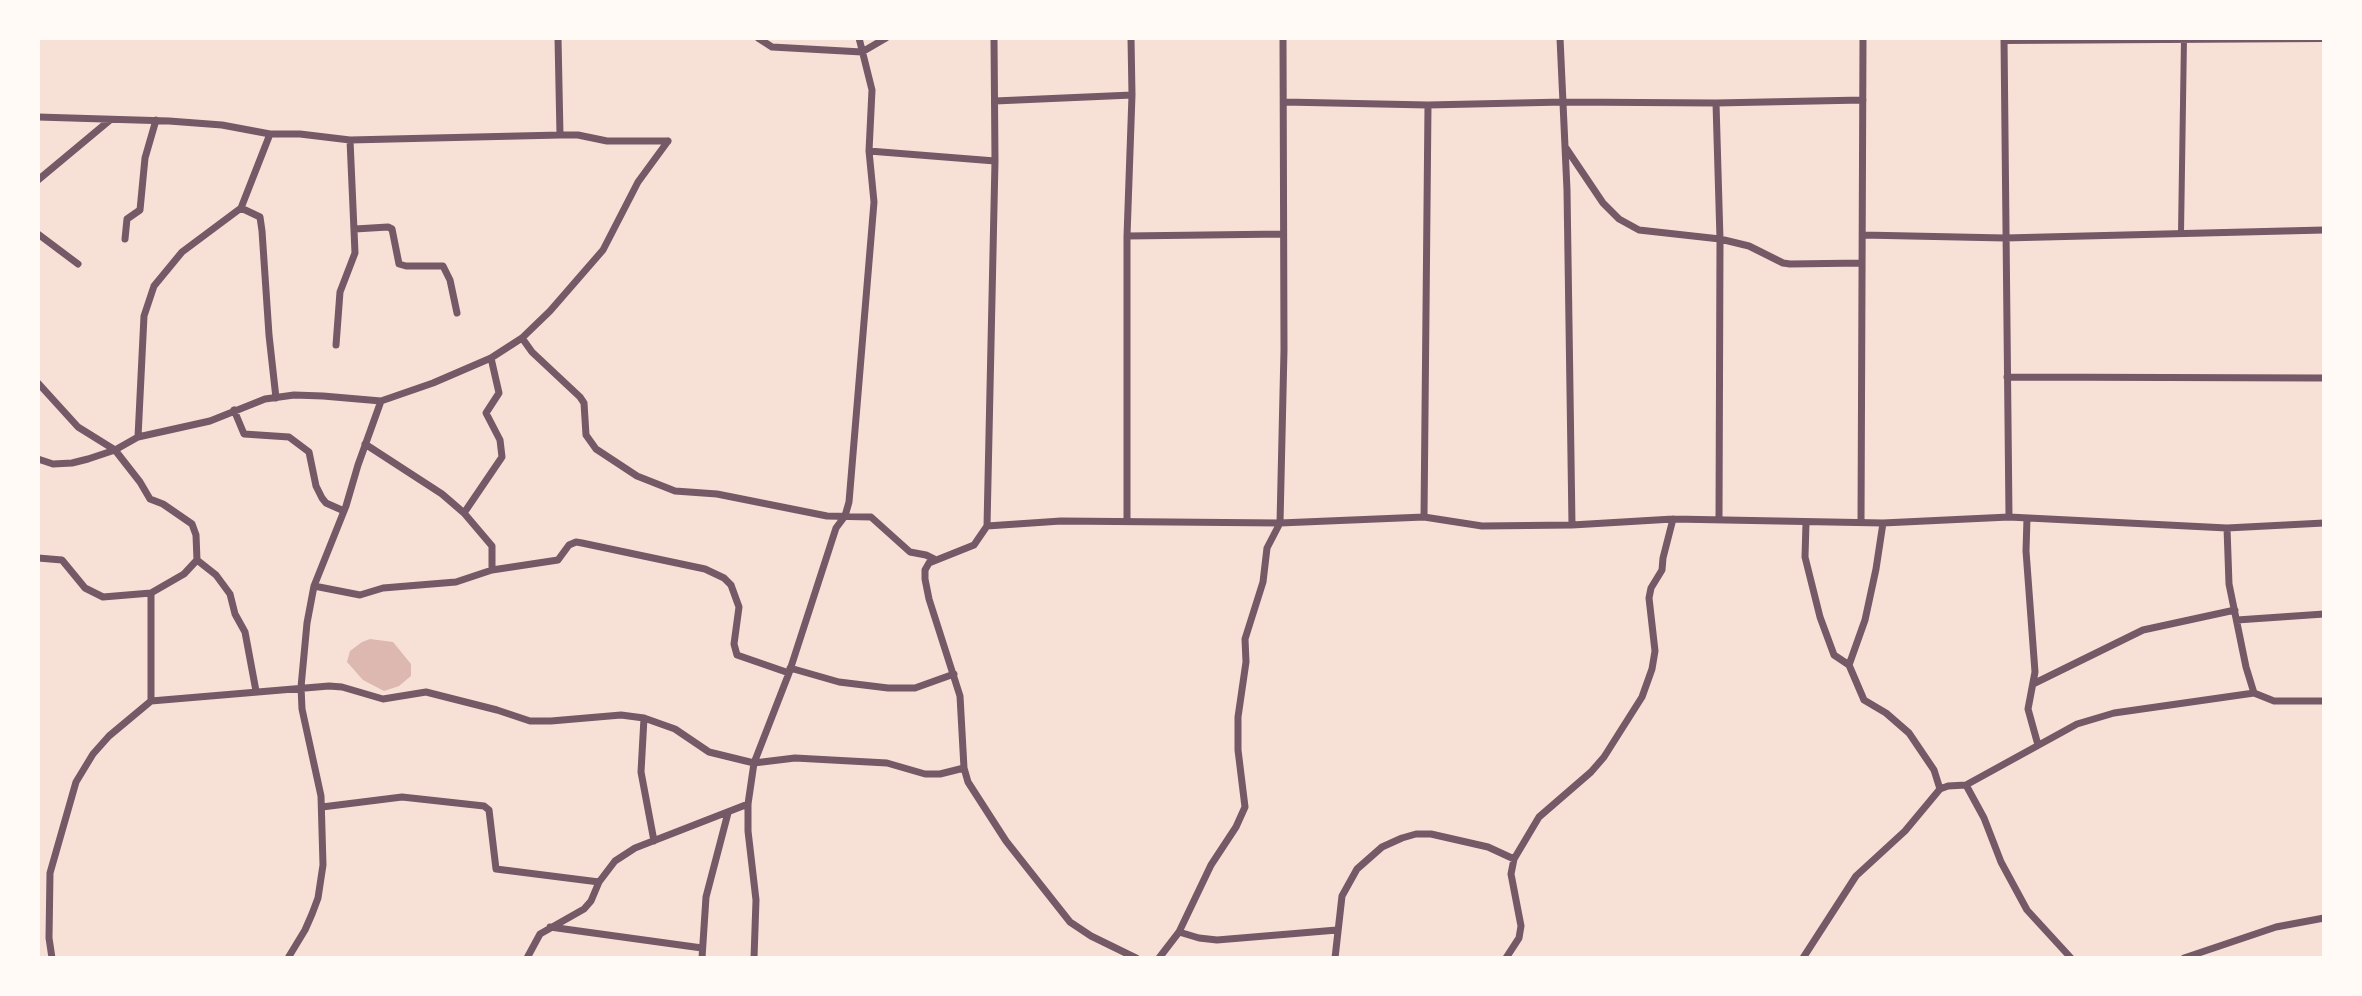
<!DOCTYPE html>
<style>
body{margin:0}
#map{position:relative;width:2362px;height:996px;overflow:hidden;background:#f7e1d7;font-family:"Titillium Web",sans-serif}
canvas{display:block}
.frame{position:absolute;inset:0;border:40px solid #fffaf5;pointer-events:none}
</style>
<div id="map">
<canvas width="2362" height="996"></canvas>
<div class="frame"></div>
</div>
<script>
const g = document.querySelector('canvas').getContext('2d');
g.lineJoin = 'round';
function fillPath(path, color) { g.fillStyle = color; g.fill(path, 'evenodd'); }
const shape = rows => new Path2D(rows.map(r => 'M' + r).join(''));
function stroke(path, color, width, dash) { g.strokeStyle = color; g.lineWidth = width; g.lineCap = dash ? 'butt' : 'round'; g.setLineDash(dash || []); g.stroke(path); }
const water = shape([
 [370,639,393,642,411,664,411,676,399,686,384,691,363,680,347,662,350,651,362,642]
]);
const pedestrian = shape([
 [2004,41,2324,39],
 [2181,233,2184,38]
]);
const minor = shape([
 [558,38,560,135],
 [758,38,772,47,862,52,886,38],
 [994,38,995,161,987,526,974,545,929,563,925,570,925,579,929,599,960,696,964,768,968,782,1006,841,1070,922,1091,936,1136,958],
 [1560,38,1567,190,1572,525],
 [2004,38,2009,517],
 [995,101,1132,95],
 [1284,102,1428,105,1564,102,1716,103,1863,100],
 [1716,103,1720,239,1719,519],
 [38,117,169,121,222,125,270,134,300,134,350,140,560,135,578,135,607,141,668,141],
 [1566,148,1603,203,1619,219,1639,230,1720,239,1749,246,1783,263,1790,264,1862,263],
 [869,151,995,161],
 [38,180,110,120],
 [241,208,260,217,262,231,269,335,276,398],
 [355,229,388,227,392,229,399,264,406,266,443,266,450,280,457,313],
 [38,234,78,264],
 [1863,235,2005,238,2324,230],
 [1127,236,1283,234],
 [125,239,127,219,140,210,145,158,156,120],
 [522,338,532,352,580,397,584,403,586,435,596,449,637,476,675,491,717,494,827,516,871,517,910,552,926,555,934,559],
 [336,345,340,292,355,253,350,140],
 [2007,377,2324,378],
 [38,383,78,427,115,450,140,482,150,499,163,504,192,524,196,535,197,560,184,574,151,593,151,701,109,736,93,754,76,782,50,873,49,938,52,958],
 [234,410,244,434,289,437,309,452,316,486,322,498,326,503,344,511],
 [138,437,144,316,154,286,182,252,241,208,270,134],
 [365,444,442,494,464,513,492,546,492,570],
 [38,459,53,464,72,463,88,459,115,450,138,437,210,421,265,399,294,395,323,396,381,401],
 [464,513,502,457,500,440,486,413,499,393,491,358],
 [1424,517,1428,105],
 [2027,518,2026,551,2035,672,2028,709,2038,745],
 [1127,520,1127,236,1132,95,1131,38],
 [1861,522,1863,38],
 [987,526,1061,521,1280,523,1424,517,1482,526,1572,525,1673,519,1883,523,2009,517,2227,528,2324,523],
 [2227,528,2229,584,2246,667,2254,693],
 [38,558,62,560,85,588,103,597,151,593],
 [197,560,216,575,230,594,235,614,245,632,256,691],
 [314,586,360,595,383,588,456,582,492,570,558,560,569,545,576,542,582,543,705,569,724,578,731,585,739,607,734,644,737,655,789,673],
 [2237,620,2324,614],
 [1849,665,1865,620,1876,569,1883,523],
 [790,668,839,682,888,688,915,688,954,674],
 [2035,683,2143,630,2235,610],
 [151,701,329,686,342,687,383,699,426,692,497,710,530,721,551,721,621,715,644,718,675,729,709,752,754,763,795,758,887,763,925,774,940,774,964,768],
 [644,718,641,772,654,841],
 [1966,785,2077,724,2114,713,2254,693,2274,701,2324,701],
 [1940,789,1948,786,1966,785,1984,818,2001,862,2027,910,2071,958],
 [322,807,402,797,484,806,489,810,496,869,599,882],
 [550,927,702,948],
 [1179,932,1199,938,1217,940,1337,930],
 [288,958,305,930,312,914,318,898,323,865,321,796,302,709,301,687,307,623,314,586,346,506,358,465,381,401,433,383,491,358,522,338,550,311,603,250,638,182,668,141],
 [527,958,540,934,584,909,591,901,599,882,615,861,635,848,748,804],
 [702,958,706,897,728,813],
 [754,958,756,900,748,831,748,804,754,763,789,673,836,528,845,516,849,502,874,202,869,151,872,90,859,38],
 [1159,958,1179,932,1211,865,1236,827,1245,807,1238,750,1238,717,1246,662,1245,639,1263,582,1267,548,1280,523,1284,350,1283,38],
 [1335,958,1342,896,1357,869,1382,847,1402,838,1416,834,1431,834,1488,847,1514,859],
 [1506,958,1519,938,1521,926,1511,874,1514,859,1539,817,1591,772,1604,757,1642,697,1652,669,1655,651,1649,598,1651,588,1662,570,1663,558,1673,519],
 [1803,958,1856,876,1905,831,1940,789,1934,770,1909,733,1886,713,1864,700,1849,665,1834,655,1820,617,1805,557,1806,523],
 [2184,958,2276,927,2324,918]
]);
fillPath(water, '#dcb8b0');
stroke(pedestrian, '#755966', 6);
stroke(minor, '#755966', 7);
</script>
